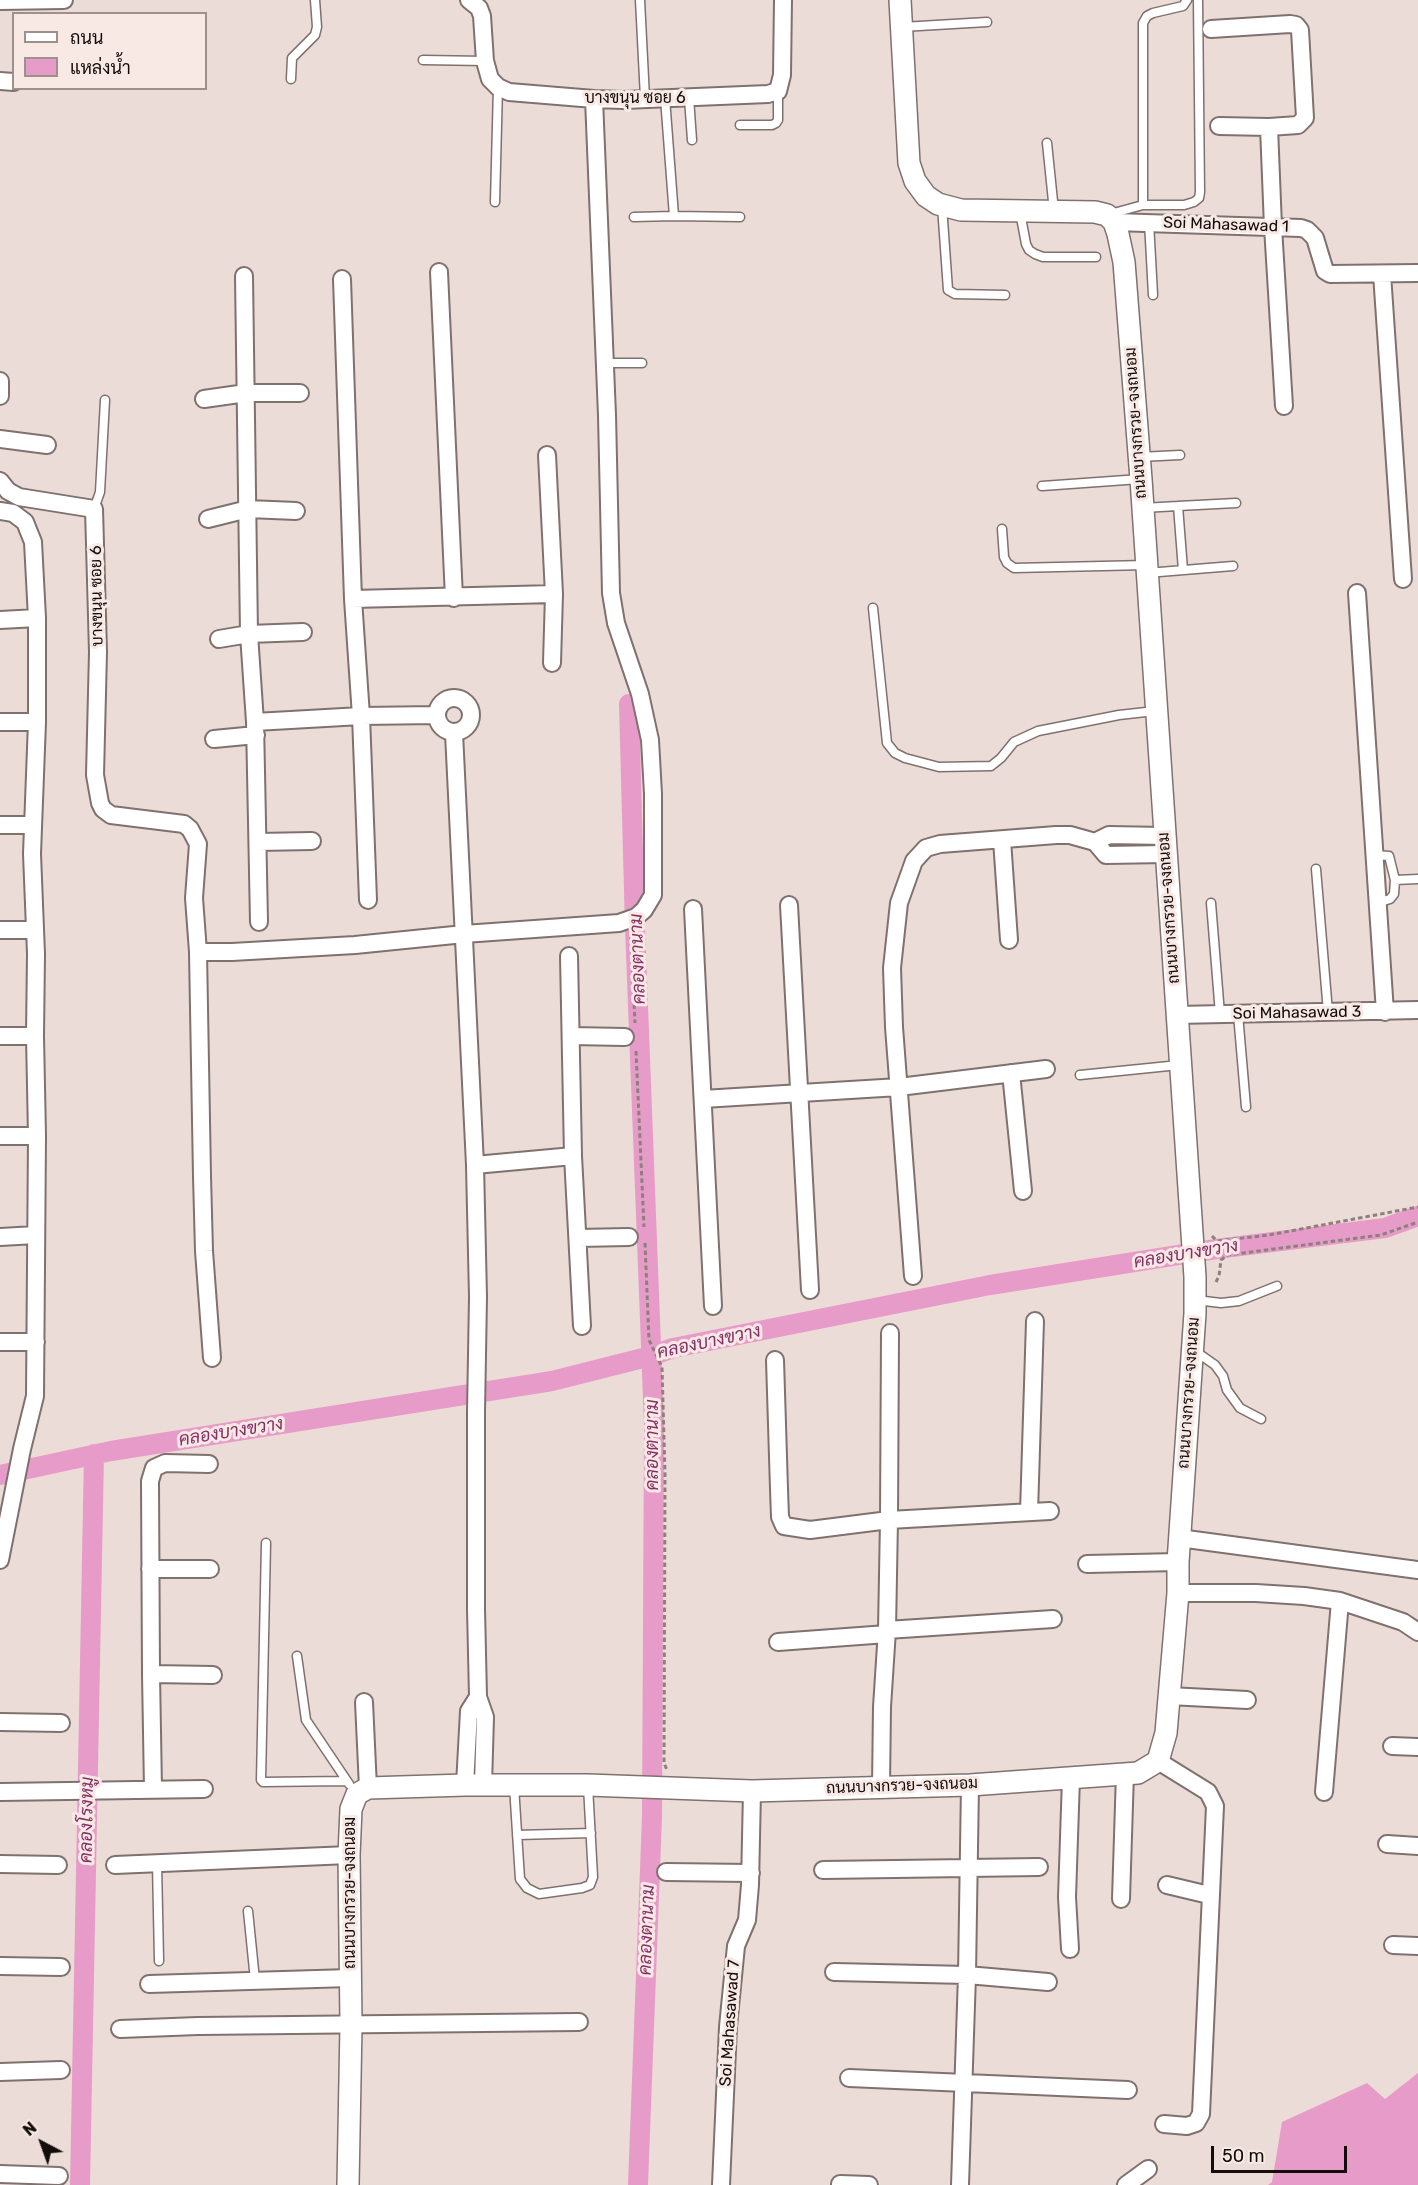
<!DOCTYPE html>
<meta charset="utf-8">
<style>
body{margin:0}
#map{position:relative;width:1418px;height:2185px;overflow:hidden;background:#ecdcd7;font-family:Rubik,Sarabun,sans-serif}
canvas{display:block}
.legend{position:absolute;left:12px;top:12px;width:195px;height:78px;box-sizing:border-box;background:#f9e9e4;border:2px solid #9d918d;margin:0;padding:8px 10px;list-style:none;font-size:18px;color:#120c0b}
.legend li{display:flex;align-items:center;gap:12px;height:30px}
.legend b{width:30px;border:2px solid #9d918d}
.north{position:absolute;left:12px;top:2113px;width:60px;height:60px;-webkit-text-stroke:4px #f9e9e4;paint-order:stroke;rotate:319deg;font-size:16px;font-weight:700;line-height:24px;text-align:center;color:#120c0b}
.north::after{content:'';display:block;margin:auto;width:21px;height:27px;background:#120c0b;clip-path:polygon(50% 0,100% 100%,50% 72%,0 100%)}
.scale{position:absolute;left:1211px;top:2146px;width:136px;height:27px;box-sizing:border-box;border:3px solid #120c0b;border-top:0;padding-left:8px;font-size:18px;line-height:21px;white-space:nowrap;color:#120c0b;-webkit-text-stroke:4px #f9e9e4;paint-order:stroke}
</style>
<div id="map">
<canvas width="1418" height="2185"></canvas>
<ul class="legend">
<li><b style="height:8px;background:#fff"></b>ถนน</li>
<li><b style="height:16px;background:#e79bc8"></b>แหล่งน้ำ</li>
</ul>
<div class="north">N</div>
<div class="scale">50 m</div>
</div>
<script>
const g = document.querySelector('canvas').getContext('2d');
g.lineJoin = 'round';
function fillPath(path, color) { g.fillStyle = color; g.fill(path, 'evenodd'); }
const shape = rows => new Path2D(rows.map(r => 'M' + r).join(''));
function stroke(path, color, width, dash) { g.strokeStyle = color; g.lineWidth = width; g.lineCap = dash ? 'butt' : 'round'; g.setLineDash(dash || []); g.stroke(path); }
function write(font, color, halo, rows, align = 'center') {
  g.font = font + ' Rubik,Sarabun,sans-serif'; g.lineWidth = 6; g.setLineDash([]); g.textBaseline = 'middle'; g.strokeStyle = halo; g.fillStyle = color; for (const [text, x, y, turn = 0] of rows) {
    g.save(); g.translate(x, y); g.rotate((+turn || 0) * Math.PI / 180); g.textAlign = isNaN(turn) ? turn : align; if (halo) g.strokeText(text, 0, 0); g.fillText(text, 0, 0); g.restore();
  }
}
const water = shape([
 [1418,2073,1418,2185,1268,2185,1272,2182,1282,2122,1367,2083,1385,2099]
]);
const canal = shape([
 [629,704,635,927,654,1424,652,1817,638,2185],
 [0,1475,111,1451,552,1381,651,1356,673,1348,990,1285,1216,1249,1385,1228,1418,1216],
 [80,2185,94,1454]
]);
const path = shape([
 [631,937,635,1023],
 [636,1051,644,1227],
 [1212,1236,1217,1241,1269,1235,1418,1207],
 [645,1243,649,1340,662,1367,665,1475,664,1763,667,1770],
 [1216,1282,1219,1276,1221,1260,1228,1255,1381,1235,1418,1222]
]);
const service = shape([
 [640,0,645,98],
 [902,27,987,22],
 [423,60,485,61],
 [291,79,292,58,315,35,317,27,315,0],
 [689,98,692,140],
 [740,125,772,125,776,123,778,120,778,91],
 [1047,143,1054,211],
 [495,202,498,87],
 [1143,205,1184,205,1194,202,1199,198,1200,192,1198,0],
 [942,206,948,290,955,294,1005,295],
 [1020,212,1026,244,1029,250,1035,254,1043,257,1096,257],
 [1110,214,1143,205,1143,23,1147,16,1153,13,1183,6,1187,0],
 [674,216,740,217],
 [634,217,674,216,665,98],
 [1149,222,1153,295],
 [604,363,642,363],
 [1139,457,1180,455],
 [1042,486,1140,479],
 [1143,508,1178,506],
 [94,509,100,492,105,400],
 [1002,529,1004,557,1007,563,1014,568,1146,565],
 [1183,570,1178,506,1236,503],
 [1147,573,1233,566],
 [873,608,887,743,895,753,905,758,939,767,991,766,1001,758,1014,742,1038,731,1119,715,1155,711],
 [1374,855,1389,856,1395,880,1394,894,1390,899,1377,903],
 [1316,869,1328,1012],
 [1395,880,1418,879],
 [1211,903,1220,1014],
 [1238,1014,1246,1107],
 [1080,1075,1179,1065],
 [1196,1300,1221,1303,1239,1301,1277,1286],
 [1195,1351,1215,1365,1223,1376,1227,1390,1240,1408,1261,1419],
 [266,1543,261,1780,263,1782,346,1781],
 [297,1656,306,1720,349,1784],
 [514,1786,520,1879,527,1888,539,1894,582,1888,590,1885,593,1877,588,1786],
 [517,1835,591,1833],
 [157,1863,159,1961],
 [248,1911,255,1980]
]);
const minor = shape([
 [469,0,479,8,482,16,485,61,490,79,498,87,509,92,594,99,624,100,768,94,778,91,782,75,783,0],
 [0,1,64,0],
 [1211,29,1290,24,1296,25,1300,30,1305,118,1298,125,1269,127],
 [0,81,14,82],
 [1219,126,1269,127,1273,227,1284,406],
 [1114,222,1301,228,1307,230,1315,238,1325,271,1330,274,1418,273],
 [439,272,454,598],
 [1382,274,1403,579],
 [244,276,249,634,255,722,259,922],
 [342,279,353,599,361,716,368,900],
 [0,381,0,396],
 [204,399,246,393,300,393],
 [0,439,47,445],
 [547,455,554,594,552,663],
 [0,481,8,491,19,497,94,509,98,652,95,775,100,803,103,809,111,815,184,824,190,829,198,844,194,898,198,952,202,1176,204,1251,212,1358],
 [0,511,13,513,25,522,33,542,37,618,37,722,32,854,36,954,35,1036,37,1136,35,1396,22,1449,0,1560],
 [208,519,248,509,296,511],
 [1357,593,1385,1012],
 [353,599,554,594],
 [0,620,37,618],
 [219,639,249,634,303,632],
 '437 715a17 17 0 1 1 34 0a17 17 0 1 1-34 0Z',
 [0,722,37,722],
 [255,722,361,716,437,715],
 [454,733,475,1165,478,1297,476,1412,476,1609,478,1697,485,1717,483,1785],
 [214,739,256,735],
 [0,825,33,825],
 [1002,840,1009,940],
 [258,842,312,841],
 [1095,842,1109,835,1164,836],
 [789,905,810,1290],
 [693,909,713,1306],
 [0,930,35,930],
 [198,952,232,952,355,945,464,934,619,923,636,917,644,910,653,895,653,794,650,740,640,694,616,623,611,593,607,415,594,99],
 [569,956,573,1156,582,1326],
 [1176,1015,1418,1010],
 [0,1036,35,1036],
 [571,1036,625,1037],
 [1011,1073,1023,1191],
 [703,1099,899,1087,1046,1069],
 [0,1136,37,1136],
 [475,1165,573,1156],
 [0,1237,36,1235],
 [578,1238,629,1237],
 [913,1276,894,1027,892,968,899,903,914,861,926,848,940,844,1056,835,1070,835,1095,842,1106,855,1166,854],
 [0,1342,36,1342],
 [775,1360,779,1489,780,1517,784,1526,810,1530,889,1520,1050,1511],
 [1029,1512,1035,1321],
 [1179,1538,1418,1570],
 [1087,1564,1178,1562],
 [150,1569,210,1569],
 [1178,1593,1256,1593,1304,1596,1340,1601,1403,1622,1418,1632],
 [887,1630,1053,1619],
 [778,1642,887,1634],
 [151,1674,213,1675],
 [1169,1696,1247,1700],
 [364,1702,368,1788],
 [0,1722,61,1723],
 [1392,1746,1418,1747],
 [1158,1761,1208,1792,1215,1806,1201,2114,1196,2123,1187,2126,1164,2124],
 [465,1785,469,1711,478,1697],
 [881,1787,882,1707,887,1630,889,1520,890,1333],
 [153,1789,151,1674,150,1481,154,1468,165,1463,209,1464],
 [0,1792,204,1789],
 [1324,1792,1340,1601],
 [1387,1844,1418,1846],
 [0,1864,58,1865],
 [115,1865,349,1855],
 [823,1870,1039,1867],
 [666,1872,751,1873],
 [1167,1885,1209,1895],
 [1121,1899,1125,1773],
 [1393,1945,1418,1946],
 [1070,1949,1067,1897,1071,1778],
 [0,1966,61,1967],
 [834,1972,967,1975,1048,1982],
 [149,1984,350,1978],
 [120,2029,198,2026,579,2022],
 [0,2072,61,2070],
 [849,2078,1128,2090],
 [0,2174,59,2176],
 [840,2184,869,2185],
 [721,2185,728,2027,736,1946,747,1920,750,1885,752,1791],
 [960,2185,967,1975,970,1785],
 [1126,2185,1148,2169]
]);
const tertiary = shape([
 [348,2185,351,2025,349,1855,351,1809,357,1794,368,1788,465,1785,588,1785,752,1791,970,1785,1138,1773,1158,1761,1166,1733,1178,1593,1178,1562,1195,1313,1195,1277,1141,479,1124,262,1118,234,1114,222,1107,215,1095,212,961,210,938,204,926,196,915,181,909,163,900,0]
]);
const streetNames = [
 ["บางขนุน ซอย 6",635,98],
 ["Soi Mahasawad 1",1226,225,2],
 ["ถนนบางกรวย-จงถนอม",1136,423,-94],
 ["บางขนุน ซอย 6",97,596,-91],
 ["ถนนบางกรวย-จงถนอม",1169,908,-94],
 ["Soi Mahasawad 3",1297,1013,-1],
 ["ถนนบางกรวย-จงถนอม",1189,1393,-86],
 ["ถนนบางกรวย-จงถนอม",902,1786,-2],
 ["ถนนบางกรวย-จงถนอม",350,1893,-90],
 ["Soi Mahasawad 7",730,2023,-86]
];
const waterNames = [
 ["คลองตานาม",638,959,-92],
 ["คลองบางขวาง",1186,1254,-9],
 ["คลองบางขวาง",709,1342,-12],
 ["คลองบางขวาง",231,1432,-9],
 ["คลองตานาม",653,1445,-90],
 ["คลองโรงหมู",87,1820,-89],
 ["คลองตานาม",647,1930,-88]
];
fillPath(water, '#e79bc8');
stroke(canal, '#e79bc8', 20);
stroke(service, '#7f716d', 11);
stroke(minor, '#7f716d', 20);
stroke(tertiary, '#7f716d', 24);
stroke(path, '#8c817d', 3, [4.5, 3]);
stroke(service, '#fff', 8);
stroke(minor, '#fff', 16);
stroke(tertiary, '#fff', 21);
write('16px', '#120c0b', '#f9e9e4', streetNames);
write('italic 18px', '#852e68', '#f9e9e4', waterNames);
</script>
